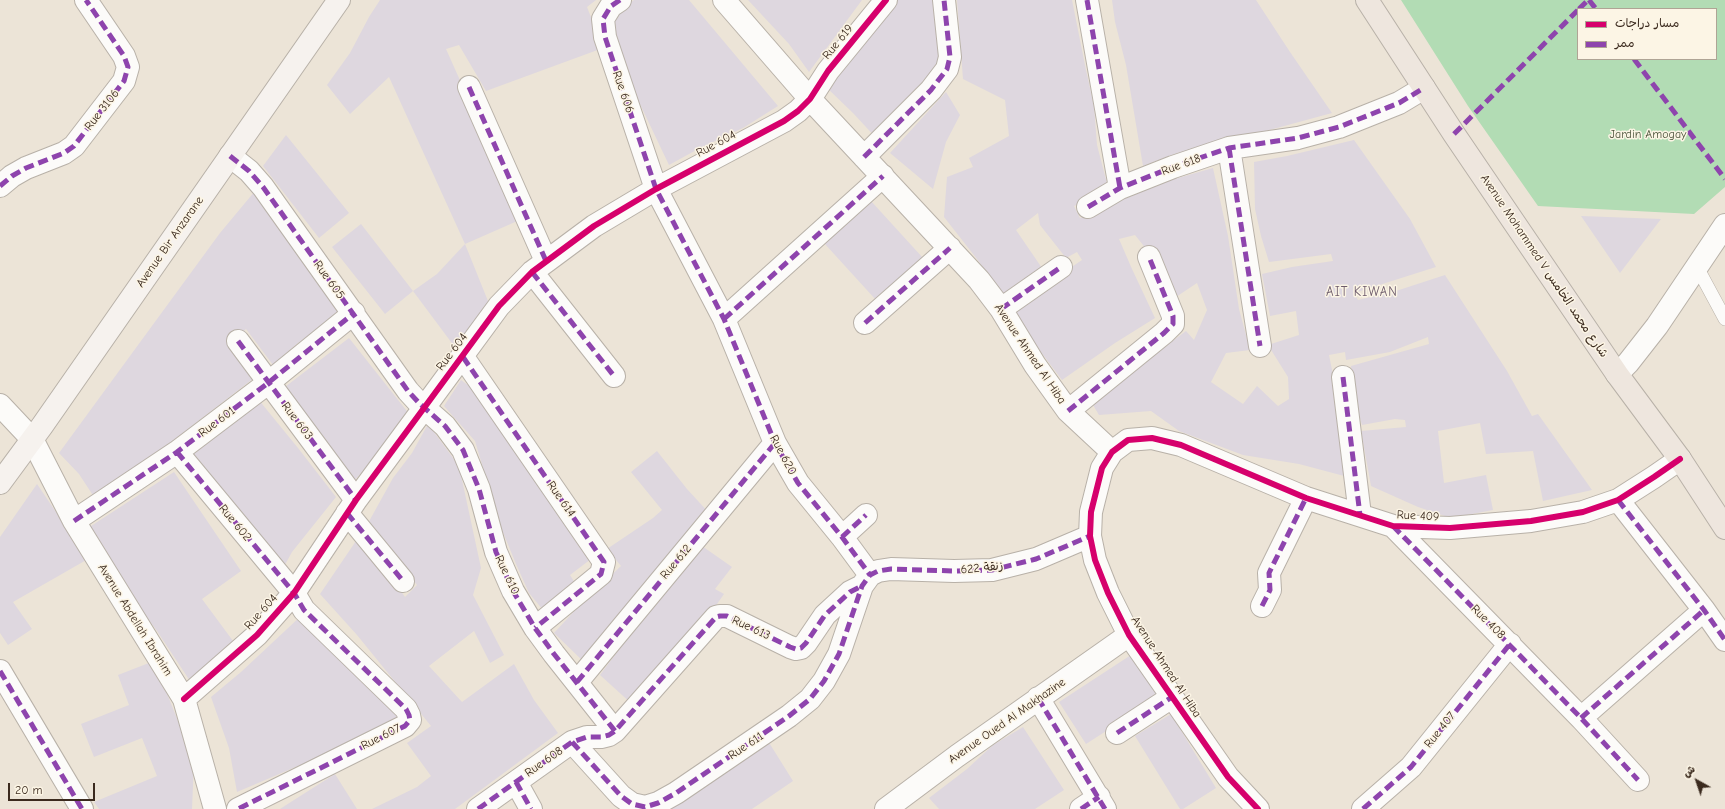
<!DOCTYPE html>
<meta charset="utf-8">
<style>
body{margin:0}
#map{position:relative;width:1725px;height:809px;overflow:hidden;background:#ece4d7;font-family:"Comic Neue","Playpen Sans Arabic",sans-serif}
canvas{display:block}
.legend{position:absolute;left:1577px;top:8px;width:140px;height:52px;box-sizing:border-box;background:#fcf5e5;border:1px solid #afa495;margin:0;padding:5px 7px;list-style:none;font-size:12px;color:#3b2a1e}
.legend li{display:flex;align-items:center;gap:8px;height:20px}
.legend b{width:20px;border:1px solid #afa495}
.north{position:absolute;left:1677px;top:761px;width:40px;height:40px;-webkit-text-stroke:3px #fcf5e5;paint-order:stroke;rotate:320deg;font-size:11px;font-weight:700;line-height:16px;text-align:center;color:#3b2a1e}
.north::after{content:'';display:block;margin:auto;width:14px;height:18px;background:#3b2a1e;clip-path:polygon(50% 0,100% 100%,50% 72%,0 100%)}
.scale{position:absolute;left:8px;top:783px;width:87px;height:18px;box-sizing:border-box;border:2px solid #3b2a1e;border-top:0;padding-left:5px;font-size:12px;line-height:14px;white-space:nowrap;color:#3b2a1e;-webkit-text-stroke:3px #fcf5e5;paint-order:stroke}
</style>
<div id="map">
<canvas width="1725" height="809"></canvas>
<ul class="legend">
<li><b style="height:5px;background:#d6006c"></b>مسار دراجات</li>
<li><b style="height:5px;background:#8e44ad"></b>ممر</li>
</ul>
<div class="north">ش</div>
<div class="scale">20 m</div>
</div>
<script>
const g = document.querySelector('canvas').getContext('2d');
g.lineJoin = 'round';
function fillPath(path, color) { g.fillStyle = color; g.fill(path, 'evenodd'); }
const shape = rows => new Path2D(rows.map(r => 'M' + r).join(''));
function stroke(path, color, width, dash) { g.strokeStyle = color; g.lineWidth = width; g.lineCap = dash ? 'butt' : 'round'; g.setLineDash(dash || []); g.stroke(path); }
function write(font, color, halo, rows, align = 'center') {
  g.font = font + ' "Comic Neue","Playpen Sans Arabic",sans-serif'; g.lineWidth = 3; g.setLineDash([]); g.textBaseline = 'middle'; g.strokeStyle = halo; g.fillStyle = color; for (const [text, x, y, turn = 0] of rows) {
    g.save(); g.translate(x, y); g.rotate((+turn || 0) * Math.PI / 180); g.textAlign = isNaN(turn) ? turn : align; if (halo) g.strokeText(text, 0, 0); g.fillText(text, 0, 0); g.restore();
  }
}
const green = shape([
 [1401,0,1725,0,1725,187,1694,214,1538,206,1468,106],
 [1578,9,1716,9,1716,59,1578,59]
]);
const building = shape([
 [380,0,596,0,587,7,603,48,486,91,459,45,446,49,522,219,465,244,389,77,350,114,327,85,350,53,369,17],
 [634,0,689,0,778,106,743,128,700,148,669,165,638,100,608,18],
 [748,0,862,0,809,72,789,44],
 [897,0,936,0,948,65,878,140,853,113,826,87],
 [957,0,1072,0,1086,70,1094,106,1097,145,1109,191,1074,206,1080,218,1164,182,1213,168,1228,236,1239,309,1250,350,1226,353,1211,382,1243,404,1257,386,1278,406,1289,399,1288,377,1268,345,1299,335,1296,311,1270,316,1262,274,1292,267,1333,261,1331,254,1269,262,1261,236,1255,209,1254,162,1287,156,1354,140,1410,219,1436,267,1354,293,1358,300,1396,291,1445,275,1507,371,1532,416,1538,414,1592,490,1543,501,1533,451,1486,454,1480,423,1438,431,1444,483,1486,475,1493,510,1451,518,1418,507,1371,486,1361,431,1406,427,1405,420,1395,419,1362,425,1354,399,1351,366,1429,344,1428,337,1390,352,1346,360,1345,352,1329,355,1342,419,1348,477,1299,464,1243,455,1179,431,1151,411,1099,415,1093,405,1143,363,1186,331,1194,340,1207,310,1197,283,1173,299,1155,260,1135,235,1119,239,1132,269,1155,318,1115,343,1062,380,1025,331,1011,308,1082,260,1077,252,1066,258,1040,225,1038,213,1016,230,1044,271,1003,297,977,259,944,217,947,177,973,167,969,158,1009,136,1005,100,963,79],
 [1112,0,1256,0,1290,52,1332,113,1240,138,1209,148,1180,152,1143,166,1126,65,1115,22],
 [946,92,960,115,946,142,933,189,890,153],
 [286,135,349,213,319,238,263,166],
 [255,191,345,310,298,343,273,365,246,329,229,343,254,378,96,500,79,474,59,453,220,233],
 [871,201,923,258,876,300,824,243],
 [1581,216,1661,219,1620,273],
 [361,224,413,291,385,314,332,247],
 [465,244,490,306,457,350,413,291,437,274],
 [349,338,410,415,381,452,351,484,281,390],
 [461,380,484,397,595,556,570,575,575,583,543,610,529,593,516,564,500,525,475,441,444,406],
 [258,399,298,448,336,497,292,552,281,572,190,453],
 [428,424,459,466,481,568,473,595,504,655,490,663,474,631,429,666,462,702,514,664,534,700,558,733,455,809,372,809,417,787,431,776,407,743,431,726,357,635,320,594,358,538,387,571,405,597,417,585,398,559,367,525,393,478,412,453],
 [657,451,687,489,710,514,586,664,554,633,579,606,621,566,607,549,653,518,662,510,631,472],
 [174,472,241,571,202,599,236,645,190,681,157,631,131,596,88,528],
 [37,484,88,559,13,602,32,629,8,645,0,633,0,537],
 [702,546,732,567,715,589,724,594,710,614,633,705,600,675,637,625,686,567],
 [302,615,402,715,359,740,237,792,229,748,211,697,241,672],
 [1131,655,1159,697,1086,744,1059,702],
 [154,661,194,761,192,809,99,809,94,802,157,776,142,738,94,757,81,724,129,705,118,675],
 [1171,714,1216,788,1183,809,1180,809,1135,736],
 [1023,727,1064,790,1035,809,939,809,929,798,967,769,993,745],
 [768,741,793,781,752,809,663,809],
 [335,774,357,809,280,809,294,800]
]);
const lane = shape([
 [1697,267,1725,319]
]);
const street = shape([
 [620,0,611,6,603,19,605,37,656,189,724,319,775,443,798,483,842,537,870,575],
 [724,0,810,99,979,280,1001,309,1035,365,1068,411,1112,452],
 [1087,0,1120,188],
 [469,87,546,261],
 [1229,148,1260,346],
 [230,156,249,171,263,187,408,391,419,403,445,426,463,450,479,489,496,552,513,591,535,628,554,654,615,731],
 [864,157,931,90,947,69,950,57,944,0],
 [0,186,12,176,26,168,64,153,74,146,124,81,128,67,124,56,86,0],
 [1088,207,1120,188,1173,167,1229,148,1298,138,1339,127,1399,103,1424,88],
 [532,272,614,376],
 [1001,309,1061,267],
 [724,319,883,176],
 [865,323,950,248],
 [238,341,356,500],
 [463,357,604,562,601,574,535,628],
 [1617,374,1628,363,1657,326,1725,225],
 [1343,377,1360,515],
 [0,405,32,439,74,521,184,699,215,809],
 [1068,411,1164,333,1173,324,1173,316,1149,257],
 [177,452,294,593,304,610,406,709,409,715,410,720,405,726,238,809],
 [1618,500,1704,610,1725,640],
 [347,513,403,581],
 [74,521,177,452,268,383,354,313],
 [1393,526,1581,718,1638,780],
 [842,537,866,515],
 [1262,606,1270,590,1269,573,1306,498],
 [0,671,82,809],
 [577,682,775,443],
 [1038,698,1105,809],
 [184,699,257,635,294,593,356,500,424,408,499,306,532,272,594,226,656,189,784,121,798,111,810,99,828,71,886,0],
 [1581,718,1704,610],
 [1117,733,1172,697],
 [572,742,621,796,632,804,645,807,658,803,676,793,789,716,810,699,824,681,839,654,862,586,870,575,878,571,891,569,954,571,992,570,1036,559,1090,536],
 [516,782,531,809],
 [478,809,572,742,587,737,601,737,609,735,615,731,716,617,720,616,727,616,790,647,796,649,801,648,806,643,825,615,850,592,862,586],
 [886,809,957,756,1129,635],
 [1081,809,1099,797],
 [1258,809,1228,777,1129,635,1108,593,1095,560,1090,536,1091,512,1102,468,1112,452,1128,440,1152,438,1181,445,1306,498,1393,526,1450,528,1531,521,1583,512,1618,500,1654,477,1680,459],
 [1363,809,1411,767,1510,644]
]);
const secondary = shape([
 [0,483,42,426,339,0]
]);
const primary = shape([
 [1367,0,1454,134,1617,374,1680,459,1725,528]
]);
const quiet = shape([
 [620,0,611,6,603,19,605,37,656,189,724,319,775,443,798,483,842,537,870,575],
 [1087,0,1120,188],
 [1589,0,1596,9],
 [1579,9,1588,0],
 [1634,59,1725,179],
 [469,87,546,261],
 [1454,134,1578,10],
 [1229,148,1260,346],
 [230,156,249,171,263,187,408,391,419,403,445,426,463,450,479,489,496,552,513,591,535,628,554,654,615,731],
 [864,157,931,90,947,69,950,57,944,0],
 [0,186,12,176,26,168,64,153,74,146,124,81,128,67,124,56,86,0],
 [1088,207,1120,188,1173,167,1229,148,1298,138,1339,127,1399,103,1424,88],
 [532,272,614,376],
 [1001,309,1061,267],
 [724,319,883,176],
 [865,323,950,248],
 [238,341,356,500],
 [463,357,604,562,601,574,535,628],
 [1343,377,1360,515],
 [1068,411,1164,333,1173,324,1173,316,1149,257],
 [177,452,294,593,304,610,406,709,409,715,410,720,405,726,238,809],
 [1618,500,1704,610,1725,640],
 [347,513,403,581],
 [74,521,177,452,268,383,354,313],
 [1393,526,1581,718,1638,780],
 [842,537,866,515],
 [1262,606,1270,590,1269,573,1306,498],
 [0,671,82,809],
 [577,682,775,443],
 [1038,698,1105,809],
 [1581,718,1704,610],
 [1117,733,1172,697],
 [572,742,621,796,632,804,645,807,658,803,676,793,789,716,810,699,824,681,839,654,862,586,870,575,878,571,891,569,954,571,992,570,1036,559,1090,536],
 [516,782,531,809],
 [478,809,572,742,587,737,601,737,609,735,615,731,716,617,720,616,727,616,790,647,796,649,801,648,806,643,825,615,850,592,862,586],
 [1081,809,1099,797],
 [1363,809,1411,767,1510,644]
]);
const cycleway = shape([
 [184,699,257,635,294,593,356,500,424,408,499,306,532,272,594,226,656,189,784,121,798,111,810,99,828,71,886,0],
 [1258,809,1228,777,1129,635,1108,593,1095,560,1090,536,1091,512,1102,468,1112,452,1128,440,1152,438,1181,445,1306,498,1393,526,1450,528,1531,521,1583,512,1618,500,1654,477,1680,459]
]);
const streetNames = [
 ["Rue 619",838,42,-51],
 ["Rue 606",623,92,71],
 ["Rue 3106",102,110,-52],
 ["Rue 604",716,144,-28],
 ["Rue 618",1181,165,-20],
 ["Avenue Bir Anzarane",170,242,-55],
 ["Avenue Mohammed V شارع محمد الخامس",1544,266,56],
 ["Rue 605",329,280,54],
 ["Rue 604",452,352,-53],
 ["Avenue Ahmed Al Hiba",1030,354,56],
 ["Rue 603",297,421,53],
 ["Rue 601",217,422,-37],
 ["Rue 620",783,455,62],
 ["Rue 614",561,499,55],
 ["Rue 409",1418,516,3],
 ["Rue 602",235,523,50],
 ["Rue 612",676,562,-50],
 ["زنقة 622",982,568,-6],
 ["Rue 610",507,575,65],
 ["Rue 604",261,612,-48],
 ["Avenue Abdellah Ibrahim",135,620,58],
 ["Rue 408",1488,622,45],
 ["Rue 613",751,628,25],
 ["Avenue Ahmed Al Hiba",1166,667,57],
 ["Avenue Oued Al Makhazine",1007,721,-35],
 ["Rue 407",1440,730,-51],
 ["Rue 607",381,737,-27],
 ["Rue 611",746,746,-34],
 ["Rue 608",544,762,-35]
];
const parkNames = [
 ["Jardin Amogay",1648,135]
];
const neighbourhoodNames = [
 ["AIT KIWAN",1362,292]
];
fillPath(green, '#b2dcb4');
fillPath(building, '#ded7df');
stroke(lane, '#b8b1a8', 14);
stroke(street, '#b8b1a8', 24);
stroke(secondary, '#b8b1a8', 24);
stroke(primary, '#b8b1a8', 24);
stroke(lane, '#fcfbf9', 13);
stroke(street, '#fcfbf9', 22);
stroke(secondary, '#f6f2ee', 22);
stroke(primary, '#eee6de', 22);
stroke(quiet, '#8e44ad', 5, [10, 5]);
stroke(cycleway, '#d6006c', 6);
write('12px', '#3b2a1e', '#fcf5e5', streetNames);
write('12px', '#4d553c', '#fcf5e5', parkNames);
g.letterSpacing = '1px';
write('13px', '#6d5b6b', '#fcf5e5', neighbourhoodNames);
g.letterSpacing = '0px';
</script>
